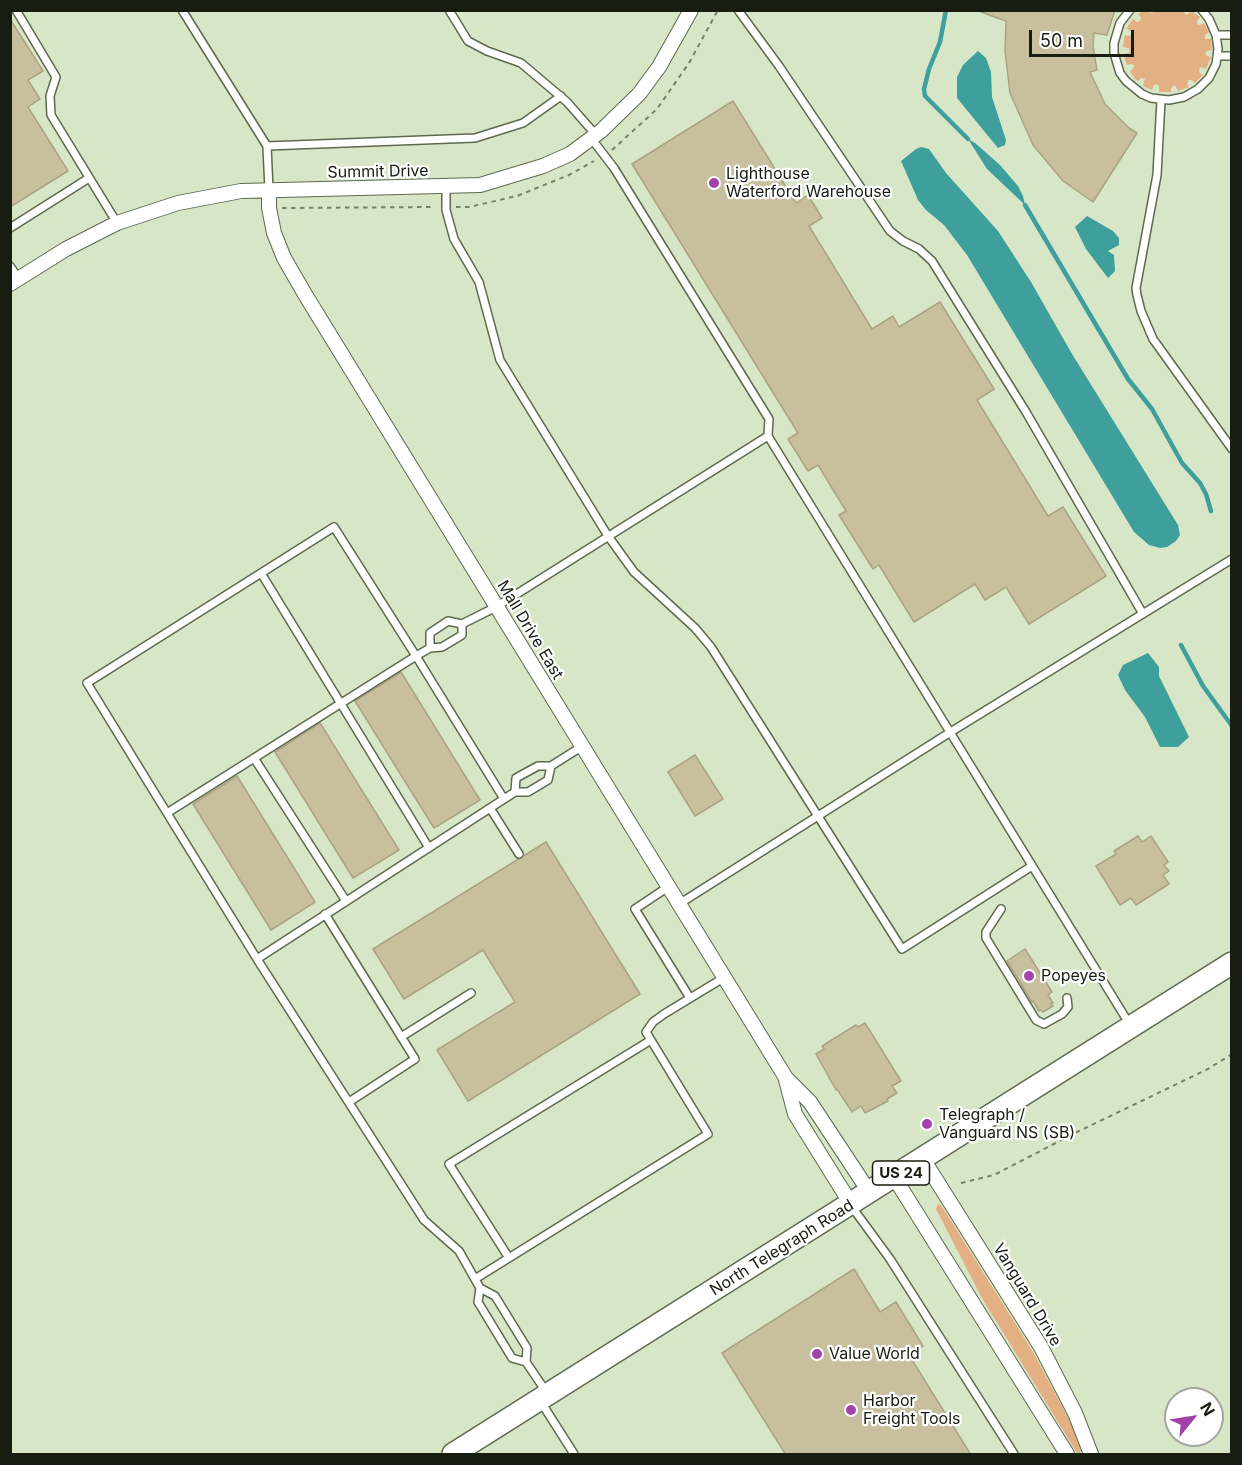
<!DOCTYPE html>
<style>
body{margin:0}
#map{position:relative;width:1242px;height:1465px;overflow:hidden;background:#d7e6c6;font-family:Inter,sans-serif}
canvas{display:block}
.frame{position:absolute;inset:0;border:12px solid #181d11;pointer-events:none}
.north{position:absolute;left:1164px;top:1387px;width:60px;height:60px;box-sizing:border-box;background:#fff;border:2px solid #a3a5a0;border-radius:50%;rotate:60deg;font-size:16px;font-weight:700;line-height:24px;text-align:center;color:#181d11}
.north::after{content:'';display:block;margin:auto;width:21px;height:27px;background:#a342a9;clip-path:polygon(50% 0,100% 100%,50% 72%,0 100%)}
.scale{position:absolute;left:1029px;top:30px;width:105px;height:27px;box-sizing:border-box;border:3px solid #181d11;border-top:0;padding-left:8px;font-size:18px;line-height:21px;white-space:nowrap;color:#181d11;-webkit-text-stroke:4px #fff;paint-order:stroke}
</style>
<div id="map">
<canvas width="1242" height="1465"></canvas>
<div class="frame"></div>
<div class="north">N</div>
<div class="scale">50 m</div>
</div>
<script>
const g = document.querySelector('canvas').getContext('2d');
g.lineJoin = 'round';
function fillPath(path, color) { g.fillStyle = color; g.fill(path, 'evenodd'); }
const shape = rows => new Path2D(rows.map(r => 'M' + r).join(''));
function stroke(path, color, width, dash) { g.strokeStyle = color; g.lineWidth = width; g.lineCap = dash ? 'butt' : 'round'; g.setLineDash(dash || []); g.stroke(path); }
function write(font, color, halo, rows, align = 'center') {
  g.font = font + ' Inter,sans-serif'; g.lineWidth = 4.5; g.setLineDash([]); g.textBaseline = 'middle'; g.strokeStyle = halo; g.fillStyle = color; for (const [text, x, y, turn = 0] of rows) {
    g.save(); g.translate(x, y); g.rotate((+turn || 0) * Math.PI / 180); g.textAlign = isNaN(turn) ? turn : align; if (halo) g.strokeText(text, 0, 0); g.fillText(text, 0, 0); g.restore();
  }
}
const green = shape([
 [1192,11,1200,17,1197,21,1197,24,1200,25,1204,23,1207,28,1209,32,1205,35,1205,39,1211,39,1212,50,1207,51,1205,53,1207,56,1211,57,1206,69,1200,67,1199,72,1203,75,1195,83,1191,80,1189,80,1187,83,1189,87,1181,90,1178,91,1175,85,1171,88,1171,92,1159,92,1159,87,1157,84,1154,85,1152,90,1145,87,1143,85,1145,79,1141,78,1138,81,1135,79,1130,71,1133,69,1134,65,1131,64,1127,65,1125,60,1124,54,1129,53,1130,50,1128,48,1123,47,1125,35,1129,36,1132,34,1131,31,1127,29,1128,26,1133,19,1137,22,1140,21,1141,17,1138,14,1143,11,1152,13,1155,11,1183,11,1186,15],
 [938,1204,941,1205,1033,1352,1072,1425,1081,1450,1080,1453,1077,1453,983,1300,936,1209]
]);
const water = shape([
 [978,51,986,58,991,72,992,97,1006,140,1005,145,998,148,957,98,957,77,963,65],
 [968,139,975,143,1000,165,1018,186,1023,196,1025,205,987,169],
 [921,147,929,149,946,173,998,231,1031,282,1072,354,1178,525,1180,535,1176,541,1167,547,1160,548,1149,545,1134,532,967,255,944,225,926,210,918,200,901,161,916,149],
 [1087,216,1113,231,1119,238,1119,245,1108,251,1114,255,1115,271,1108,278,1086,249,1075,227],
 [1148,653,1159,667,1159,676,1189,737,1178,747,1160,747,1145,717,1125,690,1118,675,1123,665]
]);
const stream = shape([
 [946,10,940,42,929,69,924,89,925,96,968,139],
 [1025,205,1128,379,1152,409,1182,463,1200,483,1206,494,1211,511],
 [1181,645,1203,686,1232,726]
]);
const building = shape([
 [981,10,1115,10,1107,35,1094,33,1093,46,1097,70,1090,72,1105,104,1129,128,1137,133,1093,202,1063,181,1033,145,1010,93,1005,51,1006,21,981,12,981,10],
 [10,19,43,71,28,80,40,99,28,107,68,171,10,207,10,19],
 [733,101,796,203,808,195,822,218,809,226,872,329,893,316,899,327,940,302,994,389,977,400,1048,516,1063,507,1106,576,1029,624,1006,587,985,600,975,584,914,622,879,565,873,569,839,515,846,511,818,465,808,471,788,439,798,433,632,164,733,101],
 [401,672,480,800,434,828,355,701,401,672],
 [320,723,399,850,353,878,275,752,320,723],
 [695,755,723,799,695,816,668,772,695,755],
 [237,776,315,902,271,930,193,804,237,776],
 [1138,836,1142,842,1151,836,1168,862,1164,865,1169,871,1163,875,1169,884,1136,905,1131,898,1120,905,1096,866,1116,854,1114,851,1138,836],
 [546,842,640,994,468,1101,437,1050,515,1002,483,950,404,999,373,949,546,842],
 [1025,949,1052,992,1048,995,1053,1003,1051,1004,1053,1006,1043,1012,1041,1010,1039,1011,1033,1001,1032,1002,1007,961,1025,949],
 [865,1023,901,1081,892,1086,897,1093,887,1099,888,1101,865,1113,861,1106,852,1112,837,1089,836,1090,816,1054,824,1049,822,1046,856,1025,858,1027,865,1023],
 [854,1269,880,1312,896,1302,923,1346,909,1355,971,1455,786,1455,722,1353,854,1269]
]);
const path = shape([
 [612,150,657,109,689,63,718,10],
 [456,207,469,207,517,196,569,175,594,161],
 [282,208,435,207],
 [961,1183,994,1175,1075,1133,1208,1069,1232,1054]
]);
const lane = shape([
 [16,10,56,77,50,96,51,115,117,223],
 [182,10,267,146,269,190],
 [449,10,468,41,487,51,521,63,567,102,596,135],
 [738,10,779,66,890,231,903,241,919,249,932,261,1026,412,1143,614],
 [1130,10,1120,23,1114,43,1114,53,1120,73,1126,81,1142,94,1151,98,1169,100,1184,97,1198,89,1209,78,1216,64,1218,49,1216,35,1209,19,1202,10],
 [1216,35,1232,35],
 [1218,56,1232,56],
 [1161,100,1157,175,1136,288,1137,295,1141,311,1153,339,1232,449],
 [591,138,614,168,769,419,768,436,1130,1025],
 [267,146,475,138,523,123,561,96],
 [446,188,446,210,454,239,479,282,500,360,608,536,634,572,695,628,711,647,902,949,1032,866],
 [10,228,89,178],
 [10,266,19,279],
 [261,573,429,848],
 [430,648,430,633,448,621,462,624,496,607,768,436],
 [254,758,346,901],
 [515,792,516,778,538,766,551,766,581,747],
 [504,799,515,792,528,792,548,780,551,766],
 [490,808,519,854],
 [167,813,257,959,504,799,416,656,334,527,87,683,167,813,416,656,430,648,442,647,462,635,462,624],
 [668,887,635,909,690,998],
 [679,904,949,733,1232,559],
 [1001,909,986,932,986,938,1036,1020,1044,1024,1062,1014,1068,1007,1067,998],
 [325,914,415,1059,349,1102],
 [257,959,424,1220,459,1251,480,1288,495,1296,527,1348,526,1362,547,1393],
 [401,1037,471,993],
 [852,1207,890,1259,1014,1454],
 [509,1258,449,1164,651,1040],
 [475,1279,708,1134,646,1032,653,1022,664,1014,725,977],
 [480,1288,478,1302,512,1358,526,1362],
 [541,1402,574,1454]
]);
const street = shape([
 [269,191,269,208,274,233,284,258,306,296,786,1078,810,1102,870,1193],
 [10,284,66,249,117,223,178,203,241,191,480,185,543,166,570,154,601,131,639,94,659,67,691,10],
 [786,1080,795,1114,851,1204],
 [923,1159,1041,1347,1075,1413,1091,1454],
 [894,1177,1067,1454]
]);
const primary = shape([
 [453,1454,1232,963]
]);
const markers = [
 [714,183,6,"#a342a9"],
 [1029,976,6,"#a342a9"],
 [927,1124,6,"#a342a9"],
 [817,1354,6,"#a342a9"],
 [851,1410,6,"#a342a9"]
];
const shields = [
 [901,1173,57]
];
const shieldNames = [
 ["US 24",901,1173]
];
const streetNames = [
 ["Summit Drive",378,172,-1],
 ["Mall Drive East",530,630,59],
 ["North Telegraph Road",782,1248,-32],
 ["Vanguard Drive",1027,1295,59]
];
const poiNames = [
 ["Lighthouse",726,174],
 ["Waterford Warehouse",726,192],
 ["Popeyes",1041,976],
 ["Telegraph /",939,1115],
 ["Vanguard NS (SB)",939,1133],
 ["Value World",829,1354],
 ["Harbor",863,1401],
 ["Freight Tools",863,1419]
];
fillPath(green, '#e3b084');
fillPath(water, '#3f9f9c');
stroke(stream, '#3f9f9c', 4.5);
fillPath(building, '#c8bf9f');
stroke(building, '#aba382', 1.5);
stroke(lane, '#5d6a4e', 10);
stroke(street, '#5d6a4e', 16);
stroke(primary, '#5d6a4e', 24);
stroke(path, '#76806b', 2, [4.5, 4.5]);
stroke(lane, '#fff', 7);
stroke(street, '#fff', 14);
stroke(primary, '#fff', 21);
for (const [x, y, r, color] of markers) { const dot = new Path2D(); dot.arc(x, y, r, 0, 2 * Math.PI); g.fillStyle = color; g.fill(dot); stroke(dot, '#fff', 2); }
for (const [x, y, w] of shields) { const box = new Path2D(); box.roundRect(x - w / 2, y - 12, w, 24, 4.5); g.fillStyle = '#fff'; g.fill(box); stroke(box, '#181d11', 1.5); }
write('bold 15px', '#181d11', null, shieldNames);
write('16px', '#181d11', '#fff', streetNames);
write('16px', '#181d11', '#fff', poiNames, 'left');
</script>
